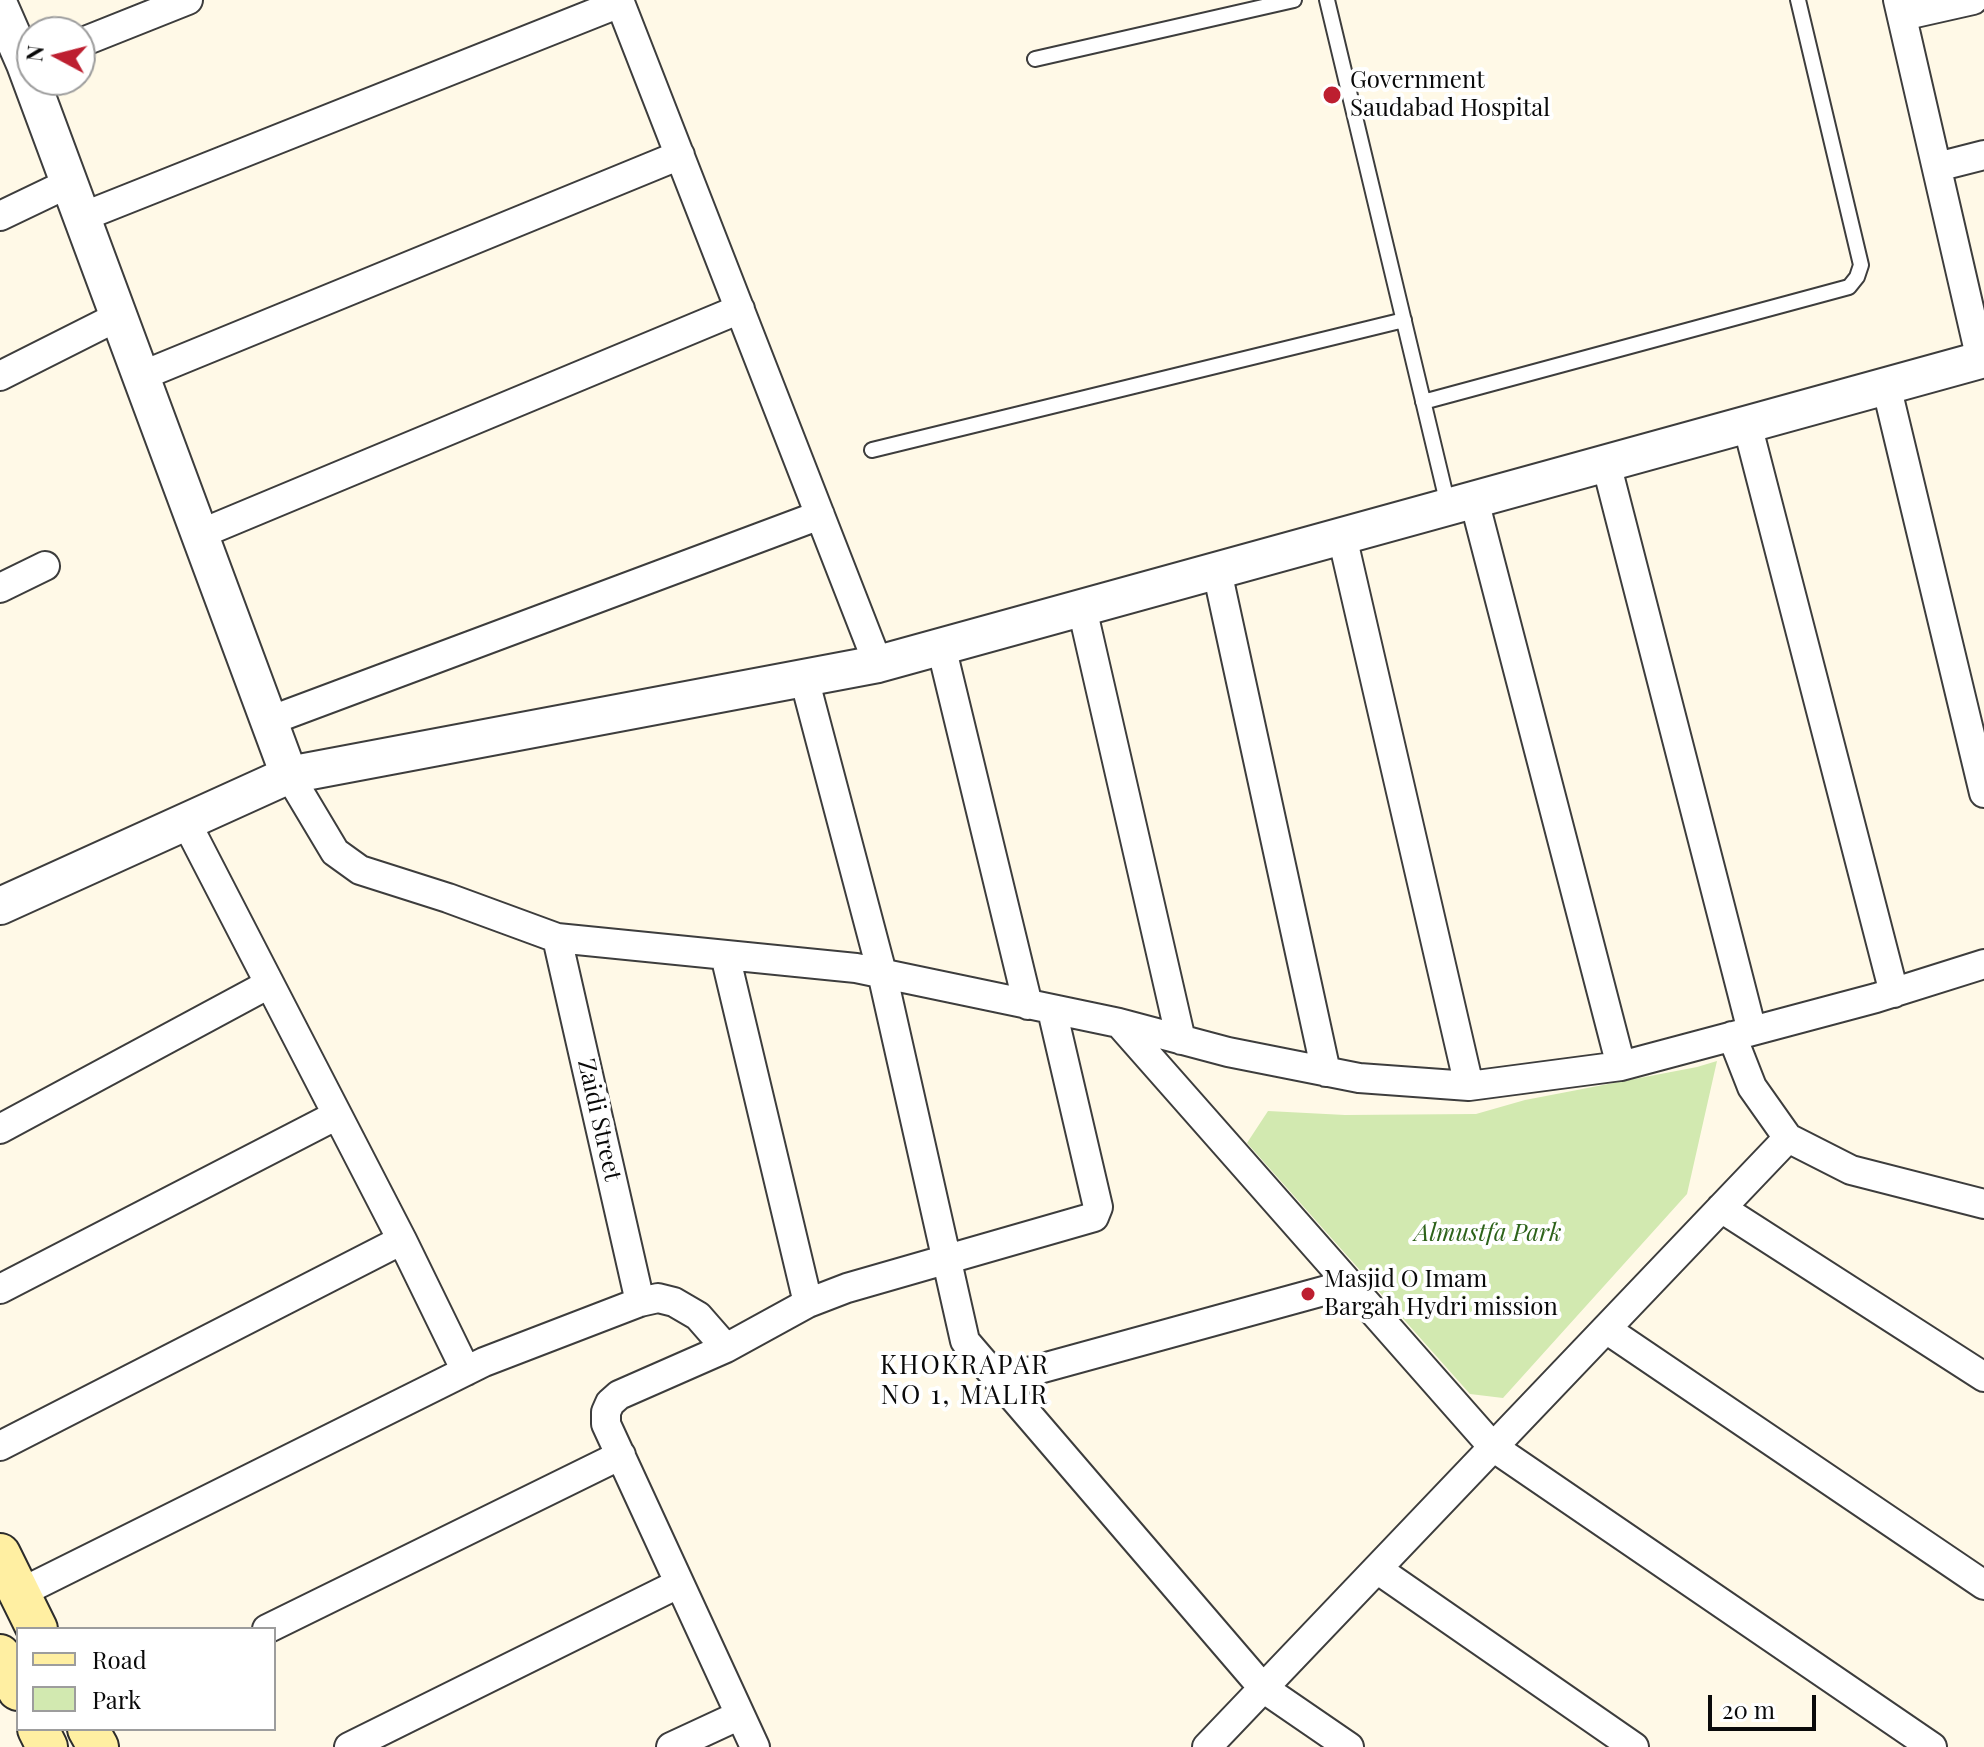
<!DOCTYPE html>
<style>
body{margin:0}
#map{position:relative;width:1984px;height:1747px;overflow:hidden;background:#fff9e7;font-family:"Playfair Display",serif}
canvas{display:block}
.legend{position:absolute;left:16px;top:1627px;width:260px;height:104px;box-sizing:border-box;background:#fff;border:2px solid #9d9d9d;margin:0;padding:10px 14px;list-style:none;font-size:24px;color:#0a0a0a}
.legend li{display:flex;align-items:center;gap:16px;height:40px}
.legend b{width:40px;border:2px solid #9d9d9d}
.north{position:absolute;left:16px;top:16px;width:80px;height:80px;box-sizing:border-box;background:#fff;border:2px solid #9d9d9d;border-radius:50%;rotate:277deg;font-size:22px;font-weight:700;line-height:32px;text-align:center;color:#0a0a0a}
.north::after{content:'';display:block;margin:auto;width:28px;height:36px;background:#bd1f30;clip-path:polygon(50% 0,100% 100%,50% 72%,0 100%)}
.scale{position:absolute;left:1708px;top:1695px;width:108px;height:36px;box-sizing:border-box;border:4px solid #0a0a0a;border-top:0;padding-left:10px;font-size:24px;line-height:28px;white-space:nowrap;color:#0a0a0a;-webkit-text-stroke:6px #fff;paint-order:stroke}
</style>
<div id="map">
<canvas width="1984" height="1747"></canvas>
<ul class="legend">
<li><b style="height:10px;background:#ffefa2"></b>Road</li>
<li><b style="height:22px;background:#d2e9b0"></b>Park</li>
</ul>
<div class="north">N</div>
<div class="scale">20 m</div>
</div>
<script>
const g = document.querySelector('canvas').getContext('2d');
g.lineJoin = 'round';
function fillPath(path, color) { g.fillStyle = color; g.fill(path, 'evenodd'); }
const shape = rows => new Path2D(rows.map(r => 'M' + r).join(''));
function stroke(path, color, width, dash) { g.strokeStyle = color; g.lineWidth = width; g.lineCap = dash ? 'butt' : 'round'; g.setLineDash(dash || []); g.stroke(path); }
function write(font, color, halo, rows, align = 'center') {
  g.font = font + ' "Playfair Display",serif'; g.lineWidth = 8; g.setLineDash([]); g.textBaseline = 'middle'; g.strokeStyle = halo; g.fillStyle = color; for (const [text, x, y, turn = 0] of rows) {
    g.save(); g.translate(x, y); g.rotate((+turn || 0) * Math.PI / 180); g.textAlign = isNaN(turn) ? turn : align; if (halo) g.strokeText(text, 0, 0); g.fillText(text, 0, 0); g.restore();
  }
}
const green = shape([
 [1717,1061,1687,1194,1503,1398,1470,1394,1247,1143,1268,1111,1345,1115,1476,1114,1525,1100,1697,1067]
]);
const service = shape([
 [1327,0,1448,505],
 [1035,59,1294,0],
 [1423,402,1849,287,1857,277,1861,265,1798,0],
 [872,450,1404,320]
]);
const minor = shape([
 [619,0,878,664],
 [1898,0,1981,360],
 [1902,16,1973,0],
 [80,43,188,0],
 [1937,167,1984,155],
 [0,216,69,183],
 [82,217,620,3],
 [0,376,119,316],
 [141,376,680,155],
 [1886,385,1984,793],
 [1747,424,1894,993],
 [1606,463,1752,1031],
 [1474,500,1621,1066],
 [200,534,740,309],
 [1342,536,1469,1086],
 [1217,571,1326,1072],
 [0,588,45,566],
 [1082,608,1181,1040],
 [941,646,1028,1005],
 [804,678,882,973,965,1341,1263,1688,1349,1747],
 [269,721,820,515],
 [289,775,335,852,360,870,448,898,557,938,856,968,1119,1023,1228,1052,1359,1078,1469,1086,1621,1066,1876,998,1984,964],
 [186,822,402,1240,466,1371],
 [557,938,640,1302],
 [725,955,808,1303],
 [1119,1023,1493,1447,1932,1747],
 [1732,1036,1752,1087,1788,1138],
 [0,1129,269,984],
 [1721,1208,1984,1377],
 [0,1289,337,1115],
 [1606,1329,1984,1585],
 [999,1380,1349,1284],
 [0,1446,402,1240],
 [1377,1569,1634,1747],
 [20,1593,484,1362,640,1302,658,1298,674,1302,698,1316,726,1348],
 [267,1629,621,1455],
 [349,1747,678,1584],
 [671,1747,740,1715],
 [755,1747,606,1424,606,1412,610,1403,619,1395,726,1348,808,1303,847,1288,1094,1217,1098,1207,1052,1010],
 [1207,1747,1788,1138,1851,1170,1984,1204]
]);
const tertiary = shape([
 [0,7,25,64,289,775],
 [0,906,289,775,878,664,1984,359]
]);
const secondary = shape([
 [0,1554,37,1629],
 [0,1655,18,1690],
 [38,1729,47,1747],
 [88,1729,98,1747]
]);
const markers = [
 [1332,95,10,"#bd1f30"],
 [1308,1294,8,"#bd1f30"]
];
const poiNames = [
 ["Government",1350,81],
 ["Saudabad Hospital",1350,109],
 ["Masjid O Imam",1324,1280],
 ["Bargah Hydri mission",1324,1308]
];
const streetNames = [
 ["Zaidi Street",599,1120,77]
];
const parkNames = [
 ["Almustfa Park",1488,1234]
];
const neighbourhoodNames = [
 ["KHOKRAPAR",965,1366],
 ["NO 1, MALIR",965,1396]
];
fillPath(green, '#d2e9b0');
stroke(service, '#3d3d3d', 18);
stroke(minor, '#3d3d3d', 32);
stroke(tertiary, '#3d3d3d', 40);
stroke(secondary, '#2c2c2c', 44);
stroke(service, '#fff', 14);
stroke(minor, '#fff', 28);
stroke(tertiary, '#fff', 36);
stroke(secondary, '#ffefa2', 40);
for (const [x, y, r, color] of markers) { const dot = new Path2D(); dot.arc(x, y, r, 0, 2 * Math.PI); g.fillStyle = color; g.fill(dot); stroke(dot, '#fff', 3); }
write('24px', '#0a0a0a', '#fff', poiNames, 'left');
write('24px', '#0a0a0a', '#fff', streetNames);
write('italic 24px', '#2d621a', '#fff', parkNames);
g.letterSpacing = '2px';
write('26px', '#0a0a0a', '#fff', neighbourhoodNames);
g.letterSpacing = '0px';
</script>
